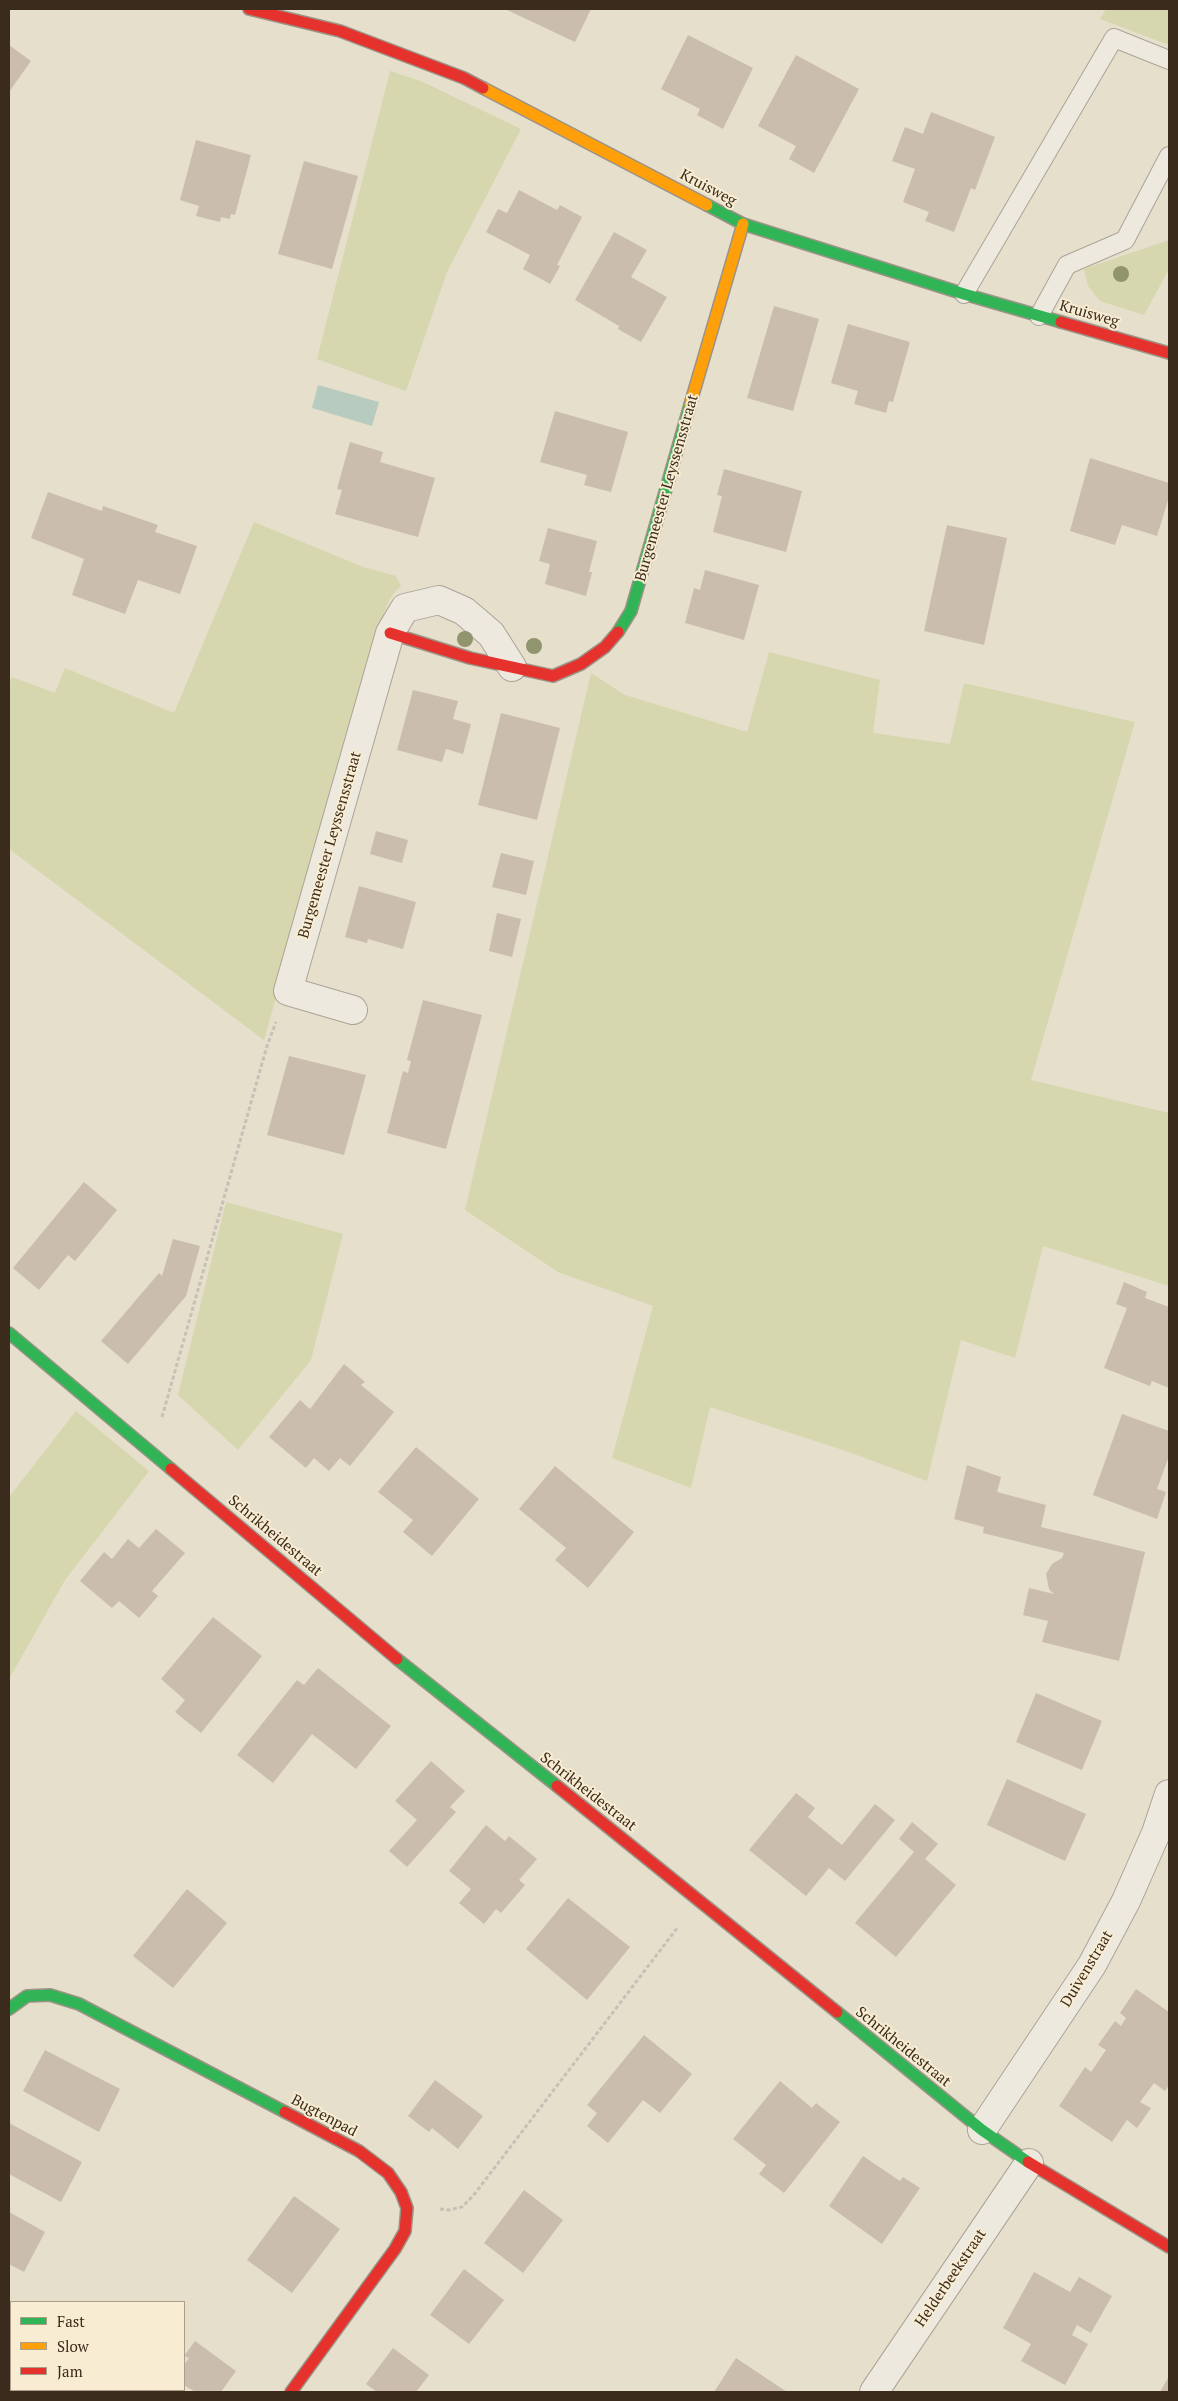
<!DOCTYPE html>
<style>
body{margin:0}
#map{position:relative;width:1178px;height:2401px;overflow:hidden;background:#e6dfcc;font-family:"PT Serif",serif}
canvas{display:block}
.frame{position:absolute;inset:0;border:10px solid #3b2b1d;pointer-events:none}
.legend{position:absolute;left:10px;top:2301px;width:175px;height:90px;box-sizing:border-box;background:#f8edd2;border:1px solid #ac9f8a;margin:0;padding:6px 9px;list-style:none;font-size:15px;color:#3b2b1d}
.legend li{display:flex;align-items:center;gap:10px;height:25px}
.legend b{width:25px;border:1px solid #ac9f8a}
</style>
<div id="map">
<canvas width="1178" height="2401"></canvas>
<div class="frame"></div>
<ul class="legend">
<li><b style="height:6px;background:#30b455"></b>Fast</li>
<li><b style="height:6px;background:#ff9f0a"></b>Slow</li>
<li><b style="height:6px;background:#e5322d"></b>Jam</li>
</ul>
</div>
<script>
const g = document.querySelector('canvas').getContext('2d');
g.lineJoin = 'round';
function fillPath(path, color) { g.fillStyle = color; g.fill(path, 'evenodd'); }
const shape = rows => new Path2D(rows.map(r => 'M' + r).join(''));
function stroke(path, color, width, dash) { g.strokeStyle = color; g.lineWidth = width; g.lineCap = dash ? 'butt' : 'round'; g.setLineDash(dash || []); g.stroke(path); }
function write(font, color, halo, rows, align = 'center') {
  g.font = font + ' "PT Serif",serif'; g.lineWidth = 4; g.setLineDash([]); g.textBaseline = 'middle'; g.strokeStyle = halo; g.fillStyle = color; for (const [text, x, y, turn = 0] of rows) {
    g.save(); g.translate(x, y); g.rotate((+turn || 0) * Math.PI / 180); g.textAlign = isNaN(turn) ? turn : align; if (halo) g.strokeText(text, 0, 0); g.fillText(text, 0, 0); g.restore();
  }
}
const green = shape([
 [1106,9,1169,9,1169,45,1100,19],
 [390,71,423,82,521,129,447,272,406,391,317,359],
 [1169,240,1169,269,1144,315,1100,301,1088,286,1084,269],
 [254,522,363,567,396,576,401,586,393,594,387,605,264,1040,9,849,9,684,12,677,55,693,65,668,174,713],
 [769,652,880,680,873,733,950,744,964,683,1135,722,1031,1080,1169,1113,1169,1286,1043,1246,1015,1358,961,1340,927,1481,843,1450,710,1407,691,1488,612,1458,653,1306,558,1272,465,1210,591,673,625,695,747,732],
 [226,1202,343,1234,311,1360,238,1450,178,1395],
 [76,1411,149,1471,65,1580,9,1679,9,1497]
]);
const water = shape([
 [318,385,379,402,372,426,312,408]
]);
const building = shape([
 [505,9,591,9,575,42],
 [688,35,753,68,723,129,697,115,700,109,661,89],
 [9,45,31,61,9,92],
 [796,55,859,89,814,173,789,159,796,146,758,126],
 [931,112,995,137,975,190,971,188,954,232,925,221,929,212,903,202,915,169,892,161,905,127,923,134],
 [196,140,251,155,235,215,231,214,230,219,221,217,220,222,196,216,199,206,180,200],
 [304,161,358,176,332,269,278,254],
 [519,190,557,210,560,205,582,217,557,265,560,266,550,284,523,269,530,255,486,232,498,209,507,213],
 [614,232,647,250,631,277,667,297,641,342,618,329,619,326,575,300],
 [774,306,819,319,793,411,747,398],
 [848,324,910,342,893,402,889,401,886,413,854,404,858,391,831,383],
 [555,411,628,432,611,492,584,485,587,475,540,462],
 [350,442,383,452,380,462,435,478,418,537,335,514,342,490,337,489],
 [1090,458,1169,483,1169,497,1157,536,1122,525,1115,545,1070,531],
 [724,469,802,491,786,552,713,532,722,496,717,495],
 [48,492,102,511,103,506,158,525,155,532,197,546,180,594,138,580,125,614,72,595,84,559,31,538],
 [947,525,1007,538,984,645,924,631],
 [548,528,597,541,589,572,592,572,586,596,545,584,550,564,539,561],
 [705,570,759,585,744,640,685,623,694,588,700,590],
 [413,690,458,701,453,719,471,724,463,754,446,749,442,762,397,750],
 [501,713,560,728,537,820,478,805],
 [376,831,408,840,402,863,370,854],
 [501,853,534,861,526,895,492,887],
 [359,886,416,902,403,949,368,939,367,943,345,937],
 [497,913,521,919,512,957,489,951],
 [423,1000,482,1015,446,1149,387,1133,403,1071,408,1073,411,1061,407,1060],
 [289,1056,366,1075,344,1155,267,1135],
 [84,1182,117,1210,75,1261,68,1255,39,1290,13,1268],
 [173,1239,200,1246,186,1296,128,1364,101,1341,159,1273,162,1276],
 [1124,1282,1147,1292,1145,1298,1169,1307,1169,1388,1152,1381,1150,1386,1104,1368,1127,1308,1116,1304],
 [344,1364,365,1382,361,1385,394,1412,350,1466,340,1458,329,1471,314,1458,306,1468,269,1437,300,1400,310,1409],
 [1122,1414,1169,1431,1169,1456,1157,1489,1166,1492,1157,1519,1093,1495],
 [416,1447,479,1499,432,1556,403,1532,413,1520,378,1492],
 [967,1465,1001,1477,997,1492,1046,1505,1041,1527,1145,1552,1119,1661,1042,1642,1048,1621,1023,1615,1029,1588,1054,1594,1049,1589,1046,1574,1052,1564,1062,1558,1064,1553,983,1533,984,1527,954,1519],
 [555,1466,634,1532,588,1588,555,1560,566,1548,519,1509],
 [156,1529,185,1553,152,1591,158,1596,139,1618,119,1601,112,1608,80,1581,104,1552,112,1559,128,1539,139,1548],
 [213,1617,262,1656,201,1733,175,1712,185,1700,161,1679],
 [318,1668,391,1726,356,1769,312,1734,273,1783,237,1755,297,1680,304,1685],
 [1036,1693,1102,1721,1082,1770,1016,1742],
 [431,1761,465,1791,450,1807,456,1812,407,1867,389,1851,417,1820,395,1801],
 [1007,1779,1086,1814,1065,1861,987,1825],
 [796,1793,815,1808,808,1817,842,1845,875,1804,895,1820,845,1881,829,1868,806,1896,749,1850],
 [912,1822,938,1844,925,1859,956,1885,896,1957,855,1923,914,1852,899,1839],
 [486,1825,505,1841,509,1836,537,1859,519,1880,525,1885,501,1913,496,1909,484,1924,459,1903,471,1889,449,1871],
 [187,1889,227,1923,173,1988,133,1956],
 [568,1898,630,1947,587,2000,526,1949],
 [1136,1989,1169,2012,1169,2085,1165,2091,1154,2083,1140,2102,1151,2108,1137,2128,1127,2120,1112,2142,1059,2106,1085,2067,1091,2072,1106,2050,1098,2045,1115,2021,1121,2026,1126,2018,1120,2013],
 [644,2035,692,2074,660,2113,643,2100,608,2143,587,2126,597,2113,587,2105],
 [45,2050,120,2089,99,2132,23,2091],
 [435,2080,483,2116,458,2149,432,2128,429,2132,408,2116],
 [780,2081,812,2108,816,2103,840,2122,784,2193,759,2174,766,2165,733,2139],
 [9,2123,82,2162,61,2202,9,2174],
 [863,2156,900,2181,903,2177,920,2188,882,2244,829,2206],
 [524,2190,563,2220,523,2273,484,2243],
 [294,2196,340,2229,292,2293,247,2260],
 [9,2212,45,2232,24,2272,9,2264],
 [464,2269,504,2300,469,2344,430,2315],
 [1034,2272,1070,2292,1079,2277,1112,2296,1091,2333,1077,2325,1072,2335,1088,2344,1065,2385,1021,2361,1031,2344,1003,2328],
 [195,2341,236,2371,221,2392,195,2392,184,2385,184,2365,189,2358,184,2356],
 [393,2348,429,2375,416,2392,377,2392,366,2384],
 [736,2358,787,2392,714,2392],
 [1169,2376,1169,2392,1160,2392]
]);
const path = shape([
 [162,1417,267,1046,276,1022],
 [440,2209,449,2210,462,2207,473,2196,678,1927]
]);
const lane = shape([
 [964,294,1114,38,1169,60],
 [1039,316,1067,265,1125,240,1169,156]
]);
const street = shape([
 [353,1010,288,991,390,633,405,608,439,600,464,611,491,634,512,667],
 [982,2130,1092,1965,1126,1901,1156,1833,1169,1794],
 [874,2392,1029,2163]
]);
const fast = shape([
 [707,205,743,224,964,294,1061,322],
 [618,632,631,611,690,405],
 [9,1333,171,1469],
 [397,1659,557,1786],
 [9,2009,27,1996,50,1995,79,2004,285,2112],
 [837,2012,982,2130,1028,2162]
]);
const slow = shape([
 [483,88,707,205],
 [690,405,743,224]
]);
const jam = shape([
 [249,9,340,31,464,78,483,88],
 [1061,322,1169,353],
 [390,633,470,658,553,676,581,664,605,647,618,632],
 [171,1469,397,1659],
 [557,1786,837,2012],
 [285,2112,359,2151,388,2173,401,2192,407,2208,405,2231,395,2249,291,2392],
 [1028,2162,1169,2247]
]);
const trees = [
 [1121,274],
 [465,639],
 [534,646]
];
const streetNames = [
 ["Kruisweg",708,188,28],
 ["Kruisweg",1089,314,16],
 ["Burgemeester Leyssensstraat",667,488,-74],
 ["Burgemeester Leyssensstraat",330,845,-74],
 ["Schrikheidestraat",275,1536,40],
 ["Schrikheidestraat",588,1792,38],
 ["Duivenstraat",1087,1969,-59],
 ["Schrikheidestraat",903,2047,39],
 ["Bugtenpad",324,2116,28],
 ["Helderbeekstraat",951,2278,-56]
];
fillPath(green, '#d6d7ae');
fillPath(water, '#b8cbbf');
fillPath(building, '#cabdad');
stroke(lane, '#aba396', 20);
stroke(street, '#aba396', 30);
stroke(fast, '#9b9386', 14);
stroke(slow, '#9b9386', 14);
stroke(jam, '#9b9386', 14);
stroke(path, '#c7c0b6', 3, [4, 2.5]);
stroke(lane, '#eee9df', 18);
stroke(street, '#eee9df', 28);
stroke(fast, '#30b455', 11);
stroke(slow, '#ff9f0a', 11);
stroke(jam, '#e5322d', 11);
g.fillStyle = '#91956e';
for (const [x, y] of trees) { g.beginPath(); g.arc(x, y, 8, 0, 2 * Math.PI); g.fill(); }
write('15px', '#3b2b1d', '#f8edd2', streetNames);
</script>
